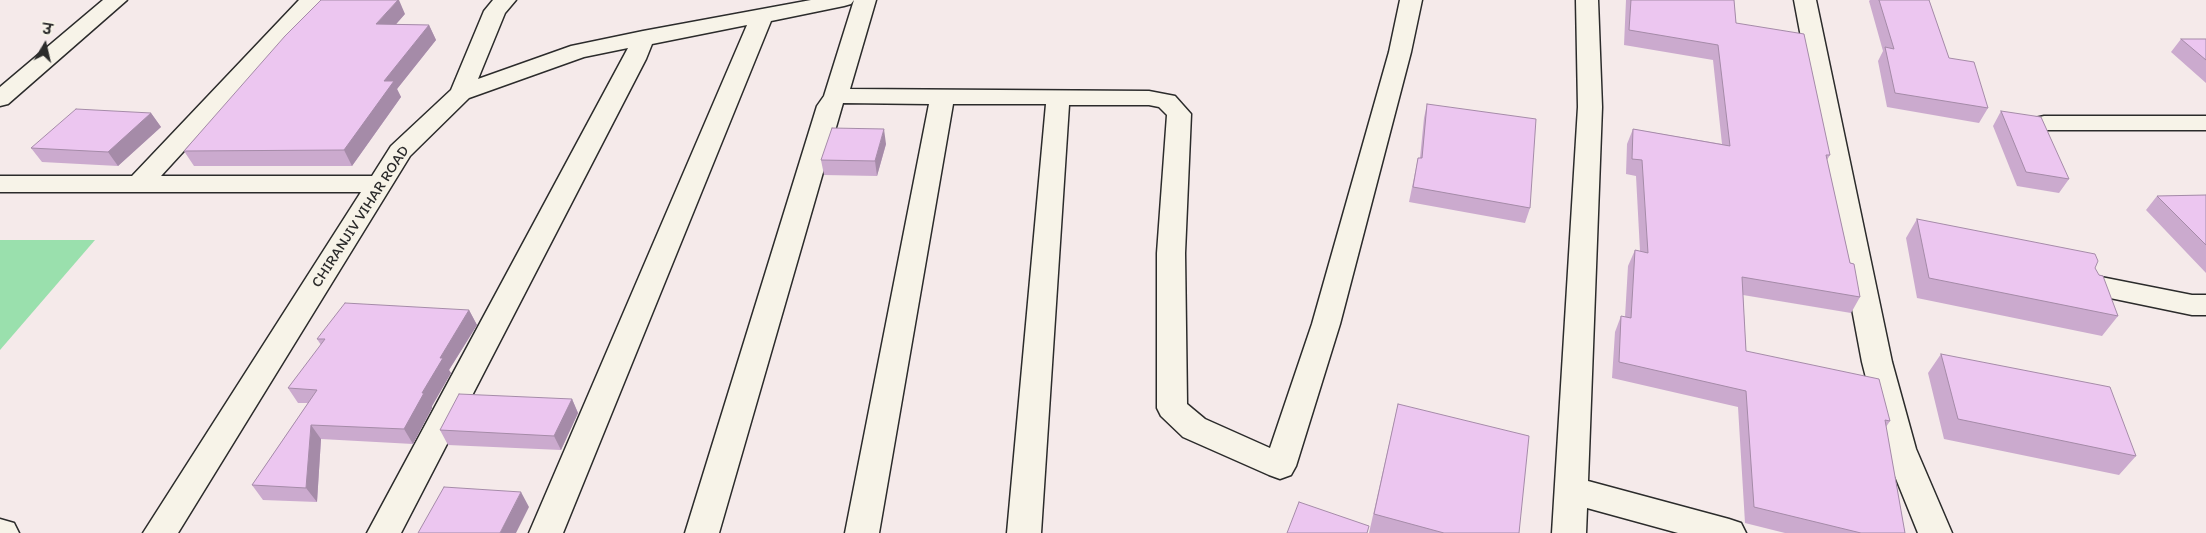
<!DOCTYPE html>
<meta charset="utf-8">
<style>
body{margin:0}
#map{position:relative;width:2206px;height:533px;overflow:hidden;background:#f5eaea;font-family:Itim,"Playpen Sans Deva",sans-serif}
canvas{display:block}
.north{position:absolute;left:20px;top:20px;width:50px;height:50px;-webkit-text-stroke:4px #f7f3e8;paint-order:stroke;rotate:9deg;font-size:14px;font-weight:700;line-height:20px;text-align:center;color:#2b2b2b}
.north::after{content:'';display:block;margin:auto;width:18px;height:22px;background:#2b2b2b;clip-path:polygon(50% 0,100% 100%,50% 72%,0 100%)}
</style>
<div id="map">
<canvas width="2206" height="533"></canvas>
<div class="north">उ</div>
</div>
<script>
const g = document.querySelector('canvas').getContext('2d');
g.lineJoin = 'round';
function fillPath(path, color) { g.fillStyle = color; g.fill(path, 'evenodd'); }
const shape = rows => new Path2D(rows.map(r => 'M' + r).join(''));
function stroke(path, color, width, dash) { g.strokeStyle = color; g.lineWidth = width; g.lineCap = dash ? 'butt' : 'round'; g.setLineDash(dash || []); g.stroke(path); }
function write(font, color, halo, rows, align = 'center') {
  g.font = font + ' Itim,sans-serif'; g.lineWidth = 5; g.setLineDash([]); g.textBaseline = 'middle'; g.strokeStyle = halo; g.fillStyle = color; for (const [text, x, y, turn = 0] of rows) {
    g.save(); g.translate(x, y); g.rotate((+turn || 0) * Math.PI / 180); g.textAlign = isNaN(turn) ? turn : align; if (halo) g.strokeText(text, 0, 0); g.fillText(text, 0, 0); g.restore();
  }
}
const green = shape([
 [0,240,95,240,0,350]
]);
const minor = shape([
 [103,0,127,0,8,104,0,106,0,87,103,0],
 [299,0,322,0,161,176,372,176,391,146,451,90,484,11,493,0,516,0,505,13,478,79,571,46,643,31,811,0,876,0,850,89,1149,91,1175,96,1191,114,1185,253,1187,404,1205,419,1270,448,1312,324,1389,52,1400,0,1422,0,1411,52,1340,324,1296,466,1291,475,1280,479,1269,475,1183,437,1161,416,1157,408,1157,253,1167,115,1159,107,1149,105,1069,105,1041,533,1007,533,1046,104,953,104,879,533,845,533,929,104,843,103,719,533,685,533,817,106,824,96,854,0,851,4,844,6,771,21,563,533,529,533,747,25,652,44,646,59,401,533,367,533,628,48,584,57,469,98,410,156,178,533,143,533,361,192,0,192,0,176,132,176,299,0],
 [1576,0,1598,0,1602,107,1588,481,1729,519,1741,523,1746,533,1678,533,1587,508,1586,533,1552,533,1578,107,1576,0],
 [1794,0,1816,0,1892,362,1916,449,1952,533,1918,533,1884,449,1862,362,1794,0],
 [2044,116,2206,116,2206,130,2044,130,2035,128,2032,123,2035,118,2044,116],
 [2096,276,2192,295,2206,295,2206,315,2192,315,2086,293,2082,286,2086,279,2096,276],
 [0,519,14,523,19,533,0,533,0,519]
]);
const wall = shape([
 [1626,0,1734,0,1736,23,1830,155,1827,160,1850,263,1860,297,1851,313,1743,295,1746,351,1890,421,1886,427,1905,533,1785,533,1745,523,1738,407,1612,378,1615,332,1621,316,1625,317,1628,266,1635,250,1640,251,1636,176,1626,174,1627,144,1633,129,1722,144,1713,60,1624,45],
 [1870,0,1929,0,1949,58,1988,108,1979,123,1887,107,1878,61,1883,51,1869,1],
 [405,14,396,24,429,25,436,40,397,89,401,97,352,166,194,166,184,151],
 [2181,39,2206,39,2206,83,2171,52],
 [1427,104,1530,208,1525,223,1409,202,1418,158,1420,158,1424,118],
 [2001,111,2069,179,2059,193,2017,186,1993,126],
 [151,113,161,127,118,166,42,162,31,148],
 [886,144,877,176,824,175,821,160],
 [2206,195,2206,273,2146,210,2157,196],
 [1917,219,2095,268,2118,316,2102,336,1917,298,1906,238],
 [469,310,477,325,449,370,451,373,432,406,432,408,413,444,321,439,317,502,263,500,252,485,308,403,298,403,288,388,321,345,317,339],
 [1941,354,2136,456,2119,475,1944,439,1928,373],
 [572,399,578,413,561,450,448,445,440,430],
 [1398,404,1519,533,1369,533]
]);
const shadedWall = shape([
 [398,0,399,0,405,14,383,39,376,24],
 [429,25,436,40,397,89,401,97,352,166,344,150,384,81],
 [151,113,161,127,118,166,108,152],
 [884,129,886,144,877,176,875,161],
 [469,310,477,325,449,370,451,373,432,406,432,408,413,444,404,429,440,358],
 [572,399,578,413,561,450,554,436],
 [311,425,321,439,317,502,306,488],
 [521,492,529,507,516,533,500,533]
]);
const building = shape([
 [321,0,398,0,376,24,429,25,384,81,394,81,344,150,184,151,285,36,321,0],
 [1631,0,1734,0,1736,23,1804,34,1830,155,1826,155,1850,263,1854,264,1860,297,1742,277,1746,351,1879,379,1890,421,1885,420,1905,533,1861,533,1754,507,1746,391,1619,362,1621,316,1631,318,1635,250,1648,253,1642,160,1632,159,1633,129,1730,146,1718,45,1629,30,1631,0],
 [1879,0,1929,0,1949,58,1974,62,1988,108,1895,93,1885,47,1894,49,1879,0],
 [2181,39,2206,39,2206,60,2181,39],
 [1427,104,1536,119,1530,208,1413,187,1418,158,1422,158,1427,104],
 [76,109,151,113,108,152,31,148,76,109],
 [2001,111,2041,117,2069,179,2026,172,2001,111],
 [832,128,884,129,875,161,821,160,832,128],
 [2206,195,2206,245,2157,196,2206,195],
 [1917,219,2095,254,2098,261,2095,268,2099,275,2103,276,2118,316,1929,278,1917,219],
 [345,303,469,310,440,358,443,358,422,393,424,393,404,429,311,425,306,488,252,485,317,390,288,388,325,339,317,339,345,303],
 [1941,354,2110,387,2136,456,1958,419,1941,354],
 [459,394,572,399,554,436,440,430,459,394],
 [1398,404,1529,436,1519,533,1444,533,1374,514,1398,404],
 [444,487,521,492,500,533,418,533,444,487],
 [1299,502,1369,526,1367,533,1287,533,1299,502]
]);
const streetNames = [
 ["CHIRANJIV VIHAR ROAD",361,217,-57]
];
fillPath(green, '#9ae0ad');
stroke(minor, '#2b2b2b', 3);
fillPath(minor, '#f7f3e8');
fillPath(wall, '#cbaace');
fillPath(shadedWall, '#a58ba8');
fillPath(building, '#ecc6f0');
stroke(building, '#a58ba8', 1);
write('15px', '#2b2b2b', '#f7f3e8', streetNames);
</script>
